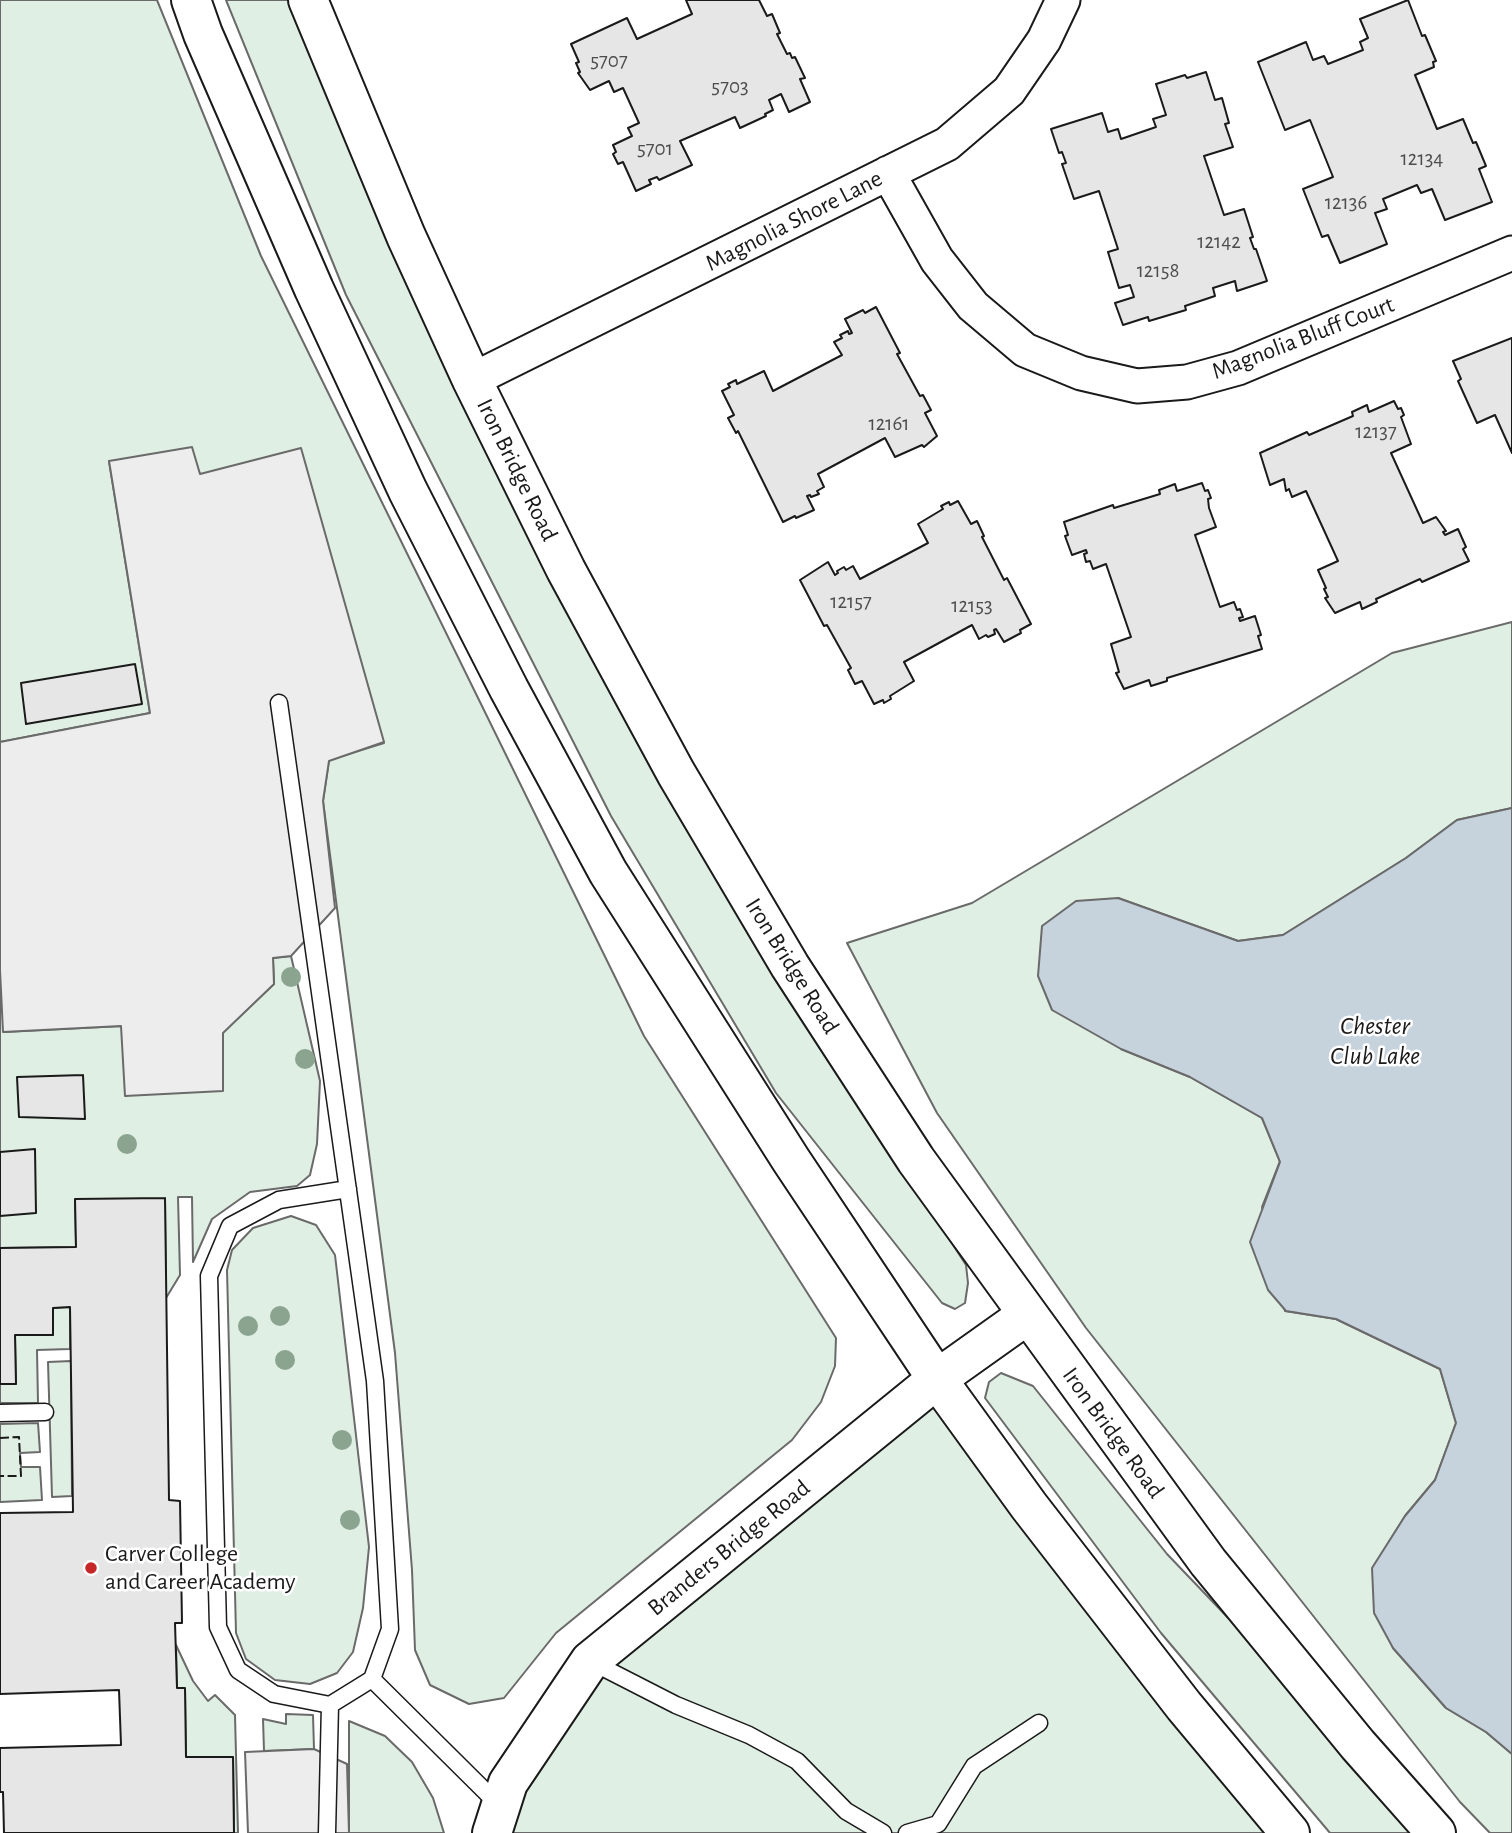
<!DOCTYPE html>
<style>
body{margin:0}
canvas{display:block;background:#fff}
</style>
<canvas width="1512" height="1833"></canvas>
<script>
const g = document.querySelector('canvas').getContext('2d');
g.lineJoin = 'round';
function fillPath(path, color) { g.fillStyle = color; g.fill(path, 'evenodd'); }
const shape = rows => new Path2D(rows.map(r => 'M' + r).join(''));
function stroke(path, color, width, dash) { g.strokeStyle = color; g.lineWidth = width; g.lineCap = dash ? 'butt' : 'round'; g.setLineDash(dash || []); g.stroke(path); }
function write(font, color, halo, rows, align = 'center') {
  g.font = font + ' "Alegreya Sans",sans-serif'; g.lineWidth = 5; g.setLineDash([]); g.textBaseline = 'middle'; g.strokeStyle = halo; g.fillStyle = color; for (const [text, x, y, turn = 0] of rows) {
    g.save(); g.translate(x, y); g.rotate((+turn || 0) * Math.PI / 180); g.textAlign = isNaN(turn) ? turn : align; if (halo) g.strokeText(text, 0, 0); g.fillText(text, 0, 0); g.restore();
  }
}
const green = shape([
 [0,0,157,0,261,256,644,1036,836,1338,835,1366,821,1402,792,1440,556,1633,504,1698,469,1704,430,1685,415,1650,412,1570,395,1353,323,801,329,760,384,743,200,474,109,461,150,713,0,742,0,0],
 [226,0,292,0,747,925,966,1265,968,1283,965,1303,955,1309,942,1303,776,1093,611,816,346,295,226,0],
 [1512,622,1512,808,1457,820,1406,858,1283,935,1238,941,1118,898,1121,1049,1190,1077,1262,1118,1280,1161,1262,1207,1285,1311,1336,1319,1440,1369,1456,1423,1435,1480,1405,1516,1373,1568,1393,1648,1446,1708,1486,1732,1512,1754,1512,1833,1490,1833,1460,1802,1086,1328,937,1113,847,943,972,903,1392,653,1512,622],
 [291,956,320,1081,317,1144,310,1175,297,1186,250,1192,212,1219,193,1262,192,1197,178,1197,180,1275,166,1298,165,1199,75,1200,76,1247,0,1248,0,970,4,1032,122,1026,126,1096,222,1033,274,984,273,958,291,956],
 [291,1216,316,1225,335,1255,369,1547,363,1608,353,1652,337,1673,310,1684,275,1680,246,1659,236,1633,227,1270,232,1250,253,1228,291,1216],
 [70,1307,70,1349,37,1350,38,1403,0,1403,0,1384,16,1384,15,1335,53,1335,53,1308,70,1307],
 [71,1361,72,1496,52,1497,48,1362,71,1361],
 [1001,1373,1033,1386,1167,1554,1298,1691,1415,1833,1330,1833,1161,1633,985,1398,989,1382,1001,1373],
 [935,1394,1283,1833,501,1833,590,1676,935,1394],
 [38,1423,40,1452,20,1453,21,1467,40,1467,42,1500,0,1502,0,1424,38,1423],
 [176,1645,193,1681,208,1701,215,1695,235,1715,238,1833,234,1833,233,1757,186,1757,185,1689,177,1688,176,1645],
 [286,1714,313,1715,314,1749,264,1751,263,1719,286,1724,286,1714],
 [349,1721,385,1736,412,1762,433,1798,444,1833,349,1833,349,1721]
]);
const parking = shape([
 [192,447,200,474,301,448,384,742,329,761,323,801,335,908,291,956,273,958,274,984,223,1033,223,1091,125,1096,121,1026,3,1032,0,970,0,742,150,713,109,461,192,447],
 [314,1749,347,1764,349,1833,248,1833,245,1752,314,1749]
]);
const water = shape([
 [1512,808,1512,1754,1486,1732,1446,1708,1393,1648,1374,1613,1372,1568,1405,1516,1435,1480,1456,1423,1440,1369,1336,1319,1286,1311,1268,1290,1250,1242,1280,1162,1262,1118,1190,1077,1121,1049,1052,1010,1038,976,1042,926,1076,901,1118,898,1238,941,1283,935,1406,858,1457,820,1512,808]
]);
const building = shape([
 [686,0,759,0,767,16,772,14,780,33,777,34,787,54,790,53,792,58,795,57,805,78,800,79,810,102,789,112,781,94,769,100,773,110,765,114,766,116,740,128,735,117,680,141,692,165,659,180,657,177,649,180,651,184,636,191,623,162,618,164,613,154,616,152,613,145,632,136,628,128,639,123,623,88,614,92,609,81,590,90,578,73,580,72,576,63,579,62,571,44,627,18,637,39,692,14,686,0],
 [1408,0,1422,36,1425,35,1436,61,1433,62,1434,67,1415,75,1437,129,1463,119,1473,143,1476,142,1486,166,1479,169,1492,202,1445,220,1432,189,1421,193,1417,185,1383,199,1387,209,1375,213,1387,244,1340,263,1328,235,1322,237,1303,189,1333,177,1310,120,1285,130,1258,62,1306,42,1313,60,1324,56,1328,64,1363,50,1360,42,1368,38,1360,19,1408,0],
 [1206,72,1215,100,1222,98,1229,123,1225,124,1233,147,1204,156,1224,215,1244,209,1253,237,1250,238,1254,249,1256,249,1267,281,1237,291,1235,281,1213,288,1215,296,1185,306,1186,310,1149,321,1148,317,1123,325,1115,303,1134,297,1130,285,1119,288,1108,252,1118,249,1099,191,1074,199,1062,164,1066,163,1062,152,1059,153,1051,129,1102,113,1108,132,1118,129,1121,139,1156,127,1153,119,1166,115,1156,84,1185,75,1187,78,1206,72],
 [876,307,900,353,897,354,920,396,923,395,931,410,925,413,937,436,924,447,922,445,895,457,885,438,818,474,824,487,817,491,819,494,811,497,810,495,807,496,814,510,796,518,795,516,783,522,738,431,736,433,728,418,734,415,722,391,730,387,728,384,736,380,737,384,764,371,773,391,842,355,834,342,842,338,840,335,848,331,849,334,852,333,845,319,863,310,865,313,876,307],
 [1512,338,1512,453,1495,415,1477,423,1458,381,1461,379,1453,361,1512,338],
 [1394,401,1398,409,1401,408,1404,415,1401,417,1411,444,1391,453,1423,523,1436,517,1446,531,1443,532,1445,535,1458,529,1466,547,1463,549,1469,561,1422,582,1420,579,1376,599,1377,602,1362,609,1360,602,1335,613,1325,598,1328,597,1324,589,1326,588,1318,570,1338,561,1306,491,1292,497,1289,489,1286,491,1284,479,1270,485,1260,453,1307,432,1309,435,1353,416,1352,412,1367,405,1369,412,1394,401],
 [1202,483,1205,491,1208,490,1211,498,1208,499,1209,508,1216,527,1195,535,1220,607,1234,602,1237,610,1240,609,1243,617,1239,618,1240,621,1255,616,1261,635,1258,636,1262,649,1167,678,1167,681,1151,686,1149,680,1124,689,1116,673,1119,672,1111,644,1131,637,1106,564,1093,569,1090,561,1086,562,1084,554,1087,553,1086,550,1072,555,1065,536,1068,535,1064,522,1113,505,1114,508,1160,494,1159,490,1175,484,1177,491,1202,483],
 [958,501,971,524,977,521,984,536,982,537,1004,580,1007,578,1031,624,1020,630,1021,633,1004,642,996,629,994,630,995,634,988,637,986,635,979,639,972,625,904,662,914,681,890,696,891,699,884,703,883,700,874,704,862,681,855,684,848,670,851,668,827,625,824,626,800,580,828,562,835,575,838,573,837,571,844,567,846,570,853,566,860,579,928,543,918,524,943,509,941,506,949,502,950,505,958,501],
 [135,664,142,704,26,724,21,683,135,664],
 [83,1075,85,1119,19,1117,17,1077,83,1075],
 [35,1149,36,1213,0,1216,0,1152,35,1149],
 [165,1198,169,1500,180,1501,182,1623,175,1623,177,1688,185,1688,186,1757,233,1757,234,1833,4,1833,3,1792,0,1792,0,1748,121,1745,119,1690,0,1694,0,1513,73,1512,70,1307,53,1308,53,1335,15,1335,16,1384,0,1384,0,1248,76,1247,75,1199,165,1198]
]);
const service = shape([
 [279,703,375,1381,390,1629,372,1679,499,1805],
 [348,1189,279,1200,230,1226,209,1276,218,1627,238,1670,274,1694,330,1705,372,1679],
 [0,1413,45,1412],
 [590,1661,676,1705,749,1735,797,1761,846,1811,883,1833],
 [327,1833,330,1705],
 [907,1833,938,1824,974,1766,1039,1723]
]);
const minor = shape([
 [888,173,937,260,973,306,1025,350,1081,373,1137,386,1187,382,1238,368,1512,253],
 [472,380,947,144,1009,91,1044,40,1063,0]
]);
const tertiary = shape([
 [492,1833,508,1783,590,1661,937,1379,1027,1315]
]);
const primary = shape([
 [191,0,203,34,314,289,408,491,509,689,608,872,791,1160,937,1379,1029,1506,1184,1706,1290,1833],
 [308,0,406,236,472,380,566,570,676,773,790,966,916,1160,1208,1562,1358,1745,1436,1833]
]);
const fence = shape([
 [0,1438,19,1437,21,1476,0,1476]
]);
const trees = [
 [291,977],
 [305,1059],
 [127,1144],
 [280,1316],
 [248,1326],
 [285,1360],
 [342,1440],
 [350,1520]
];
const markers = [
 [91,1568,7,"#c62828"]
];
const numberNames = [
 ["5707",609,61],
 ["5703",730,87],
 ["5701",655,149],
 ["12134",1422,159],
 ["12136",1346,203],
 ["12142",1219,242],
 ["12158",1158,271],
 ["12161",889,424],
 ["12137",1376,432],
 ["12157",851,602],
 ["12153",972,606]
];
const streetNames = [
 ["Magnolia Shore Lane",794,221,-27],
 ["Magnolia Bluff Court",1303,338,-21],
 ["Iron Bridge Road",517,470,64],
 ["Iron Bridge Road",792,966,58],
 ["Iron Bridge Road",1113,1433,54],
 ["Branders Bridge Road",729,1548,-39]
];
const poiNames = [
 ["Carver College",105,1554],
 ["and Career Academy",105,1582]
];
const waterNames = [
 ["Chester",1375,1026],
 ["Club Lake",1375,1056]
];
fillPath(green, '#e0efe3');
stroke(green, '#6a6a6a', 2);
fillPath(parking, '#ededed');
stroke(parking, '#6a6a6a', 2);
fillPath(water, '#c6d2dc');
stroke(water, '#6a6a6a', 2);
fillPath(building, '#e6e6e6');
stroke(building, '#1a1a1a', 2);
stroke(service, '#1a1a1a', 19);
stroke(minor, '#1a1a1a', 37);
stroke(tertiary, '#1a1a1a', 42);
stroke(primary, '#1a1a1a', 42);
stroke(service, '#fff', 16);
stroke(minor, '#fff', 33);
stroke(tertiary, '#fff', 38);
stroke(primary, '#fff', 38);
stroke(fence, '#1a1a1a', 2, [9, 3.5]);
g.fillStyle = '#8aa48f';
for (const [x, y] of trees) { g.beginPath(); g.arc(x, y, 10, 0, 2 * Math.PI); g.fill(); }
for (const [x, y, r, color] of markers) { const dot = new Path2D(); dot.arc(x, y, r, 0, 2 * Math.PI); g.fillStyle = color; g.fill(dot); stroke(dot, '#fff', 2.5); }
write('21px', '#4d4d4d', null, numberNames);
write('24px', '#1a1a1a', '#fff', streetNames);
write('24px', '#1a1a1a', '#fff', poiNames, 'left');
write('italic 26px', '#1a1a1a', '#fff', waterNames);
</script>
